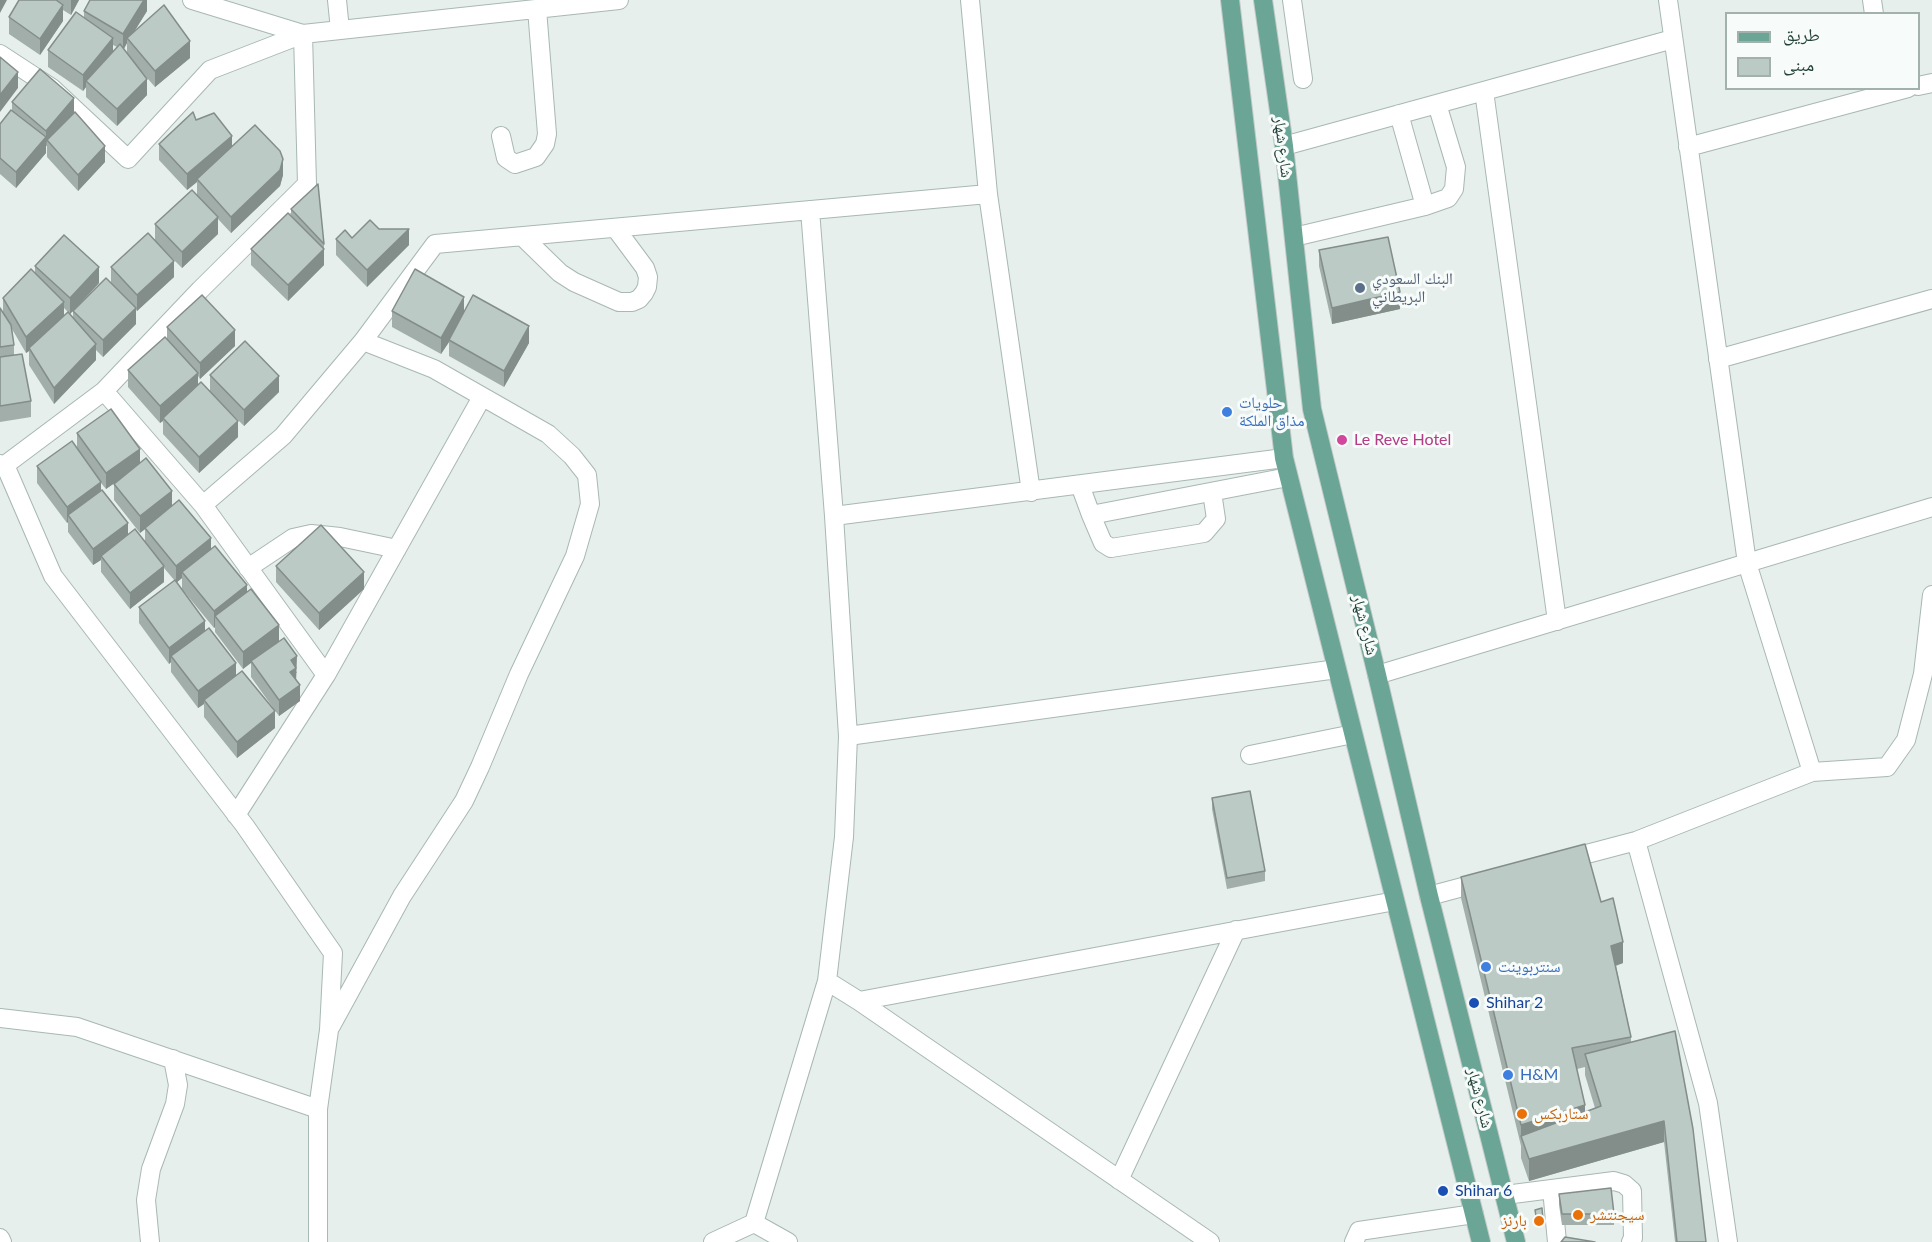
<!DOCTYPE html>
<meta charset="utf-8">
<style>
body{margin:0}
#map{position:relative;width:1932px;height:1242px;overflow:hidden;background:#e6efeb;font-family:Lato,"Noto Naskh Arabic",sans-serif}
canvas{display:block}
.legend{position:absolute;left:1725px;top:12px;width:195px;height:78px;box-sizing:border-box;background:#f7fbf9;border:2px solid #a3b1ad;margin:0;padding:8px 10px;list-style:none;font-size:18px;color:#24423a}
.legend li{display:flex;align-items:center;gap:12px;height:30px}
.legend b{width:30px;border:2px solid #a3b1ad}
</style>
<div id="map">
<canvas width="1932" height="1242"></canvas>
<ul class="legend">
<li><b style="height:8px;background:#6aa596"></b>طريق</li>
<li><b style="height:16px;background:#bbcac4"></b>مبنى</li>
</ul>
</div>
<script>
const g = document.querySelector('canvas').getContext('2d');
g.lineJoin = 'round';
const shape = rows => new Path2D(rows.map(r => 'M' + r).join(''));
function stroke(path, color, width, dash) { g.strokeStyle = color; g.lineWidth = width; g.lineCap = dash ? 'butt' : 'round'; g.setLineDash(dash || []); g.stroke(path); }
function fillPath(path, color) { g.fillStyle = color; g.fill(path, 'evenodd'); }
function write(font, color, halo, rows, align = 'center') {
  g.font = font + ' Lato,"Noto Naskh Arabic",sans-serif'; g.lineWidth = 6; g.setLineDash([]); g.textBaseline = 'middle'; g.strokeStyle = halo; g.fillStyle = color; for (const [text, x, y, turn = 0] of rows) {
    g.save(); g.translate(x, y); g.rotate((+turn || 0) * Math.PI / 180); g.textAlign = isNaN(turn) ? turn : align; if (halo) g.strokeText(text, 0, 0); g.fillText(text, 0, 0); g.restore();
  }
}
const minor = shape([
 [192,0,303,34,619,0],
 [337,0,340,30],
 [970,0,988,194,1031,492],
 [1292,0,1303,79],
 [1668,0,1747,563,1812,772,1887,767,1906,740,1923,674,1932,595],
 [1872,0,1874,14],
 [0,54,52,88,128,159,210,70,303,34,307,184,200,290,104,391,5,465],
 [1918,86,1932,83],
 [1484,91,1557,621],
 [1399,114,1425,206],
 [501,136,506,158,515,164,536,157,545,144,547,134,537,9],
 [1284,146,1673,39],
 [1688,147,1908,88],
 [810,210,834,516,848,736,844,837,827,981,859,1001,1210,1242],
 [1294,237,1425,206,1448,198,1454,189,1456,167,1437,104],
 [524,238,560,273,574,282,619,302,632,302,639,299,644,293,647,287,648,277,645,268,616,229],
 [1718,359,1932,299],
 [104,391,203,505,326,675,236,815],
 [0,464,5,465,53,576,245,826,333,953,329,1030,318,1109,77,1027,0,1018],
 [1080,485,1091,515,1288,477],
 [203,505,283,436,363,341,435,244,988,194],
 [1091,515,1103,543,1111,548,1204,533,1216,519,1212,492],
 [834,516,1284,458],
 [248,568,293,538,311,534,340,537,397,549],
 [326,675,482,397],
 [1377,675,1932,507],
 [848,736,1337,669],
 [1250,755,1353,734],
 [1636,841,1708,1103,1728,1242],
 [1564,860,1636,841,1812,772],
 [1429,896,1485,881],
 [859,1001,1395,901],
 [331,1026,402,896,464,801,480,767,519,674,575,556,590,504,587,475,572,456,548,434,434,369,363,341],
 [318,1109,318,1242],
 [1119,1180,1236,930],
 [1552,1189,1557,1242],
 [1505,1195,1614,1181,1624,1184,1632,1191,1633,1238,1631,1242],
 [754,1223,827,981],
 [0,1238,2,1242],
 [150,1242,146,1200,151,1169,175,1104,178,1085,173,1059],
 [713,1242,754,1223,788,1242],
 [1354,1242,1359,1231,1474,1214]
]);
const major = shape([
 [1230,0,1284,458,1481,1242],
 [1263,0,1284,146,1312,409,1377,675,1429,896,1516,1242]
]);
const wall = shape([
 [19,0,79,0,71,15,63,10,63,21,40,55,9,34,9,17],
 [147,0,147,11,134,32,190,58,155,87,135,64,147,95,117,126,86,97,86,87,83,91,48,67,48,50,84,18,84,11],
 [127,43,127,54,124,49],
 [113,45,117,47,113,51],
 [12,102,74,113,105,162,78,191,47,157,47,146,46,146,46,153,16,188,0,174,0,124,12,111],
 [196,120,232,147,283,175,280,186,231,233,218,219,218,234,182,268,164,250,174,277,137,311,136,310,136,324,103,357,96,350,96,360,54,404,29,365,29,351,26,353,12,329,14,345,14,355,31,401,31,417,0,422,0,308,3,313,3,298,35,273,35,266,99,283,75,310,111,283,111,267,155,240,155,224,197,195,197,182,187,190,159,160,159,144],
 [64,308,70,314,73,311,73,319,64,316],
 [291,209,324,244,324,265,288,301,251,265,251,249,291,215],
 [352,238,409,245,367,287,336,255,336,239],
 [1319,250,1400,309,1332,324,1319,266],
 [392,311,464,311,529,343,504,387,449,356,449,342,441,354,392,327],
 [167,327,235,346,200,379,198,376,198,385,210,391,210,375,279,392,244,426,222,404,238,437,199,473,163,434,163,421,160,423,128,387,128,370,167,340],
 [77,433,140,464,172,505,247,593,279,641,297,673,296,673,296,680,300,701,279,716,251,677,251,662,243,669,215,632,215,627,214,628,182,589,182,578,177,582,205,631,236,675,275,728,237,758,204,717,204,704,198,708,171,672,171,662,169,664,139,623,139,607,175,581,164,568,164,582,130,609,101,572,101,560,93,565,68,532,68,522,67,523,37,483,37,466,77,449],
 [119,480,114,484,114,500,140,533,145,529,145,541,128,534,101,491,101,483,106,489],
 [276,566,364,589,319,630,276,582],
 [1212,798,1265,871,1265,881,1227,889,1212,809],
 [1461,877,1601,902,1623,963,1616,966,1631,1037,1631,1042,1675,1031,1706,1242,1675,1242,1664,1142,1529,1181,1521,1158,1521,1146,1461,898],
 [1585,1067,1585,1075,1595,1108,1585,1112,1577,1069],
 [1559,1194,1614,1214,1614,1225,1562,1225,1559,1205]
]);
const shadedWall = shape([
 [0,0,7,0,0,13],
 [71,0,79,0,71,15],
 [144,0,147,0,147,11,129,40,127,38,127,43,123,50,123,34],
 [63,5,63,21,40,55,40,39],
 [113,38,113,54,86,81,86,87,83,91,83,75],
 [190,41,190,58,155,87,155,71],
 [18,72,18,88,0,112,0,95],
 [147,79,147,95,117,126,117,109],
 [74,98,74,114,47,140,46,147,46,131],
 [232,136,232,153,197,179,197,182,187,190,187,174],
 [46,137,46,153,16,188,16,172],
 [105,146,105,162,78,191,78,175],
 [283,159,283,175,280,186,231,233,231,217],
 [218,217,218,234,182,268,182,252],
 [409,229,409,245,367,287,367,270],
 [324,249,324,265,288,301,288,285],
 [174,261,174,277,137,311,137,295],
 [99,267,99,283,70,314,70,298],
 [1400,292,1400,309,1332,324,1332,308],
 [464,297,464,313,449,340,449,342,441,354,441,338],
 [64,302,64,318,29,348,29,351,26,353,26,337],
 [136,308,136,324,103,357,103,340],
 [529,326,529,343,504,387,504,371],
 [235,330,235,346,200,379,200,363],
 [96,344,96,360,54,404,54,388],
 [198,373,198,389,163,418,163,421,160,423,160,406],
 [279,376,279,392,244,426,244,410],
 [238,421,238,437,199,473,199,457],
 [140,449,140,465,106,489,106,473],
 [101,482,101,498,68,515,68,522,67,523,67,507],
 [172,491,172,508,140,533,140,516],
 [128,523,128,540,101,556,101,560,93,565,93,549],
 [211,538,211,555,182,572,182,578,176,583,176,566],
 [164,566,164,582,130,609,130,593],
 [364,572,364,589,319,630,319,613],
 [247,585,247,602,215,616,215,627,214,628,214,611],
 [205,621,205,637,171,656,171,662,169,664,169,648],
 [279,625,279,642,243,669,243,652],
 [297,656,296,684,290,688,291,660],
 [236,663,236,679,204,700,204,704,198,708,198,691],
 [300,685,300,701,279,716,279,700],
 [275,711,275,728,237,758,237,742],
 [1623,942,1623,963,1611,967,1611,946],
 [1585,1105,1585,1126,1521,1136,1521,1146,1521,1125],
 [1664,1121,1664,1142,1529,1181,1529,1159],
 [1543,1220,1543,1225,1537,1227,1537,1222]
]);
const building = shape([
 [19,0,56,0,63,5,40,39,9,17,19,0],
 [90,0,144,0,123,34,84,11,90,0],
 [164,5,190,41,155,71,127,38,164,5],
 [76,12,113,38,83,75,48,50,76,12],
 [120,44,147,79,117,109,86,81,120,44],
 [0,57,18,72,0,95,0,57],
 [40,69,74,98,46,131,12,102,40,69],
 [11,110,46,137,16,172,0,158,0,124,11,110],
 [75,112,105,146,78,175,47,140,75,112],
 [193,112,196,120,214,113,232,136,187,174,159,144,193,112],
 [255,125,280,151,283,159,280,170,231,217,197,179,255,125],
 [318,184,324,244,291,209,318,184],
 [192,190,218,217,182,252,155,224,192,190],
 [288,213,324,249,288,285,251,249,288,213],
 [370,220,379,229,409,229,367,270,336,239,345,230,352,238,370,220],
 [148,233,174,261,137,295,111,267,148,233],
 [64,235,99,267,70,298,35,266,64,235],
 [1388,237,1400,292,1332,308,1319,250,1388,237],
 [31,269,64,302,26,337,3,298,31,269],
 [415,269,464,297,441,338,392,311,415,269],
 [106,278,136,308,103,340,73,311,106,278],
 [202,295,235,330,200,363,167,327,202,295],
 [473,295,529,326,504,371,449,340,473,295],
 [0,308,11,325,14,345,0,347,0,308],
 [68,312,96,344,54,388,29,348,68,312],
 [165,337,198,373,160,406,128,370,165,337],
 [245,341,279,376,244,410,210,375,245,341],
 [22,354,31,401,0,406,0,357,22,354],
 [201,382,238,421,199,457,163,418,201,382],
 [111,409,140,449,106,473,77,433,111,409],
 [72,441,101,482,67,507,37,466,72,441],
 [146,458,172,491,140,516,114,484,146,458],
 [102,490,128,523,93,549,68,515,102,490],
 [179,500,211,538,176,566,145,528,179,500],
 [321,525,364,572,319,613,276,566,321,525],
 [135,529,164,566,130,593,101,556,135,529],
 [215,546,247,585,214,611,182,572,215,546],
 [175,580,205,621,169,648,139,607,175,580],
 [251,589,279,625,243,652,215,616,251,589],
 [209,628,236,663,198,691,171,656,209,628],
 [284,638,297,656,291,660,296,668,290,672,300,685,279,700,251,661,284,638],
 [242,671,275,711,237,742,204,700,242,671],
 [1250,791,1265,871,1227,878,1212,798,1250,791],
 [1585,844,1601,902,1613,898,1623,942,1611,946,1631,1037,1572,1048,1585,1105,1521,1125,1461,877,1585,844],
 [1675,1031,1693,1129,1706,1242,1677,1242,1664,1121,1529,1159,1521,1136,1601,1106,1585,1054,1675,1031],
 [1611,1188,1614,1214,1562,1214,1559,1194,1611,1188],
 [1542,1208,1543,1220,1537,1222,1535,1210,1542,1208],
 [1565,1237,1595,1242,1561,1242,1565,1237]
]);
const markers = [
 [1360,288,6,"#5c6f8a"],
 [1227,412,6,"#3f7fe0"],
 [1342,440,6,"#d1479c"],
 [1486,967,6,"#3f7fe0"],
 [1474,1003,6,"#1a4fb4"],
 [1508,1075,6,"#3f7fe0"],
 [1522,1114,6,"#e8710a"],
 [1443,1191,6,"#1a4fb4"],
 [1578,1215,6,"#e8710a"],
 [1539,1221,6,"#e8710a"]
];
const streetNames = [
 ["شارع شهار",1283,147,83],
 ["شارع شهار",1365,625,76],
 ["شارع شهار",1480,1098,76]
];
const serviceNames = [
 ["البنك السعودي",1372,279],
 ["البريطاني",1372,297]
];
const shopNames = [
 ["حلويات",1239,403],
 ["مذاق الملكة",1239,421],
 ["سنتربوينت",1498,967],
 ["H&M",1520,1075]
];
const hotelNames = [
 ["Le Reve Hotel",1354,440]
];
const transitNames = [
 ["Shihar 2",1486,1003],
 ["Shihar 6",1455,1191]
];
const foodNames = [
 ["ستاربكس",1534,1114],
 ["سيجنتشر",1590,1215],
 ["بارنز",1527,1221,"right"]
];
stroke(minor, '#a8b8b2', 20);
stroke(major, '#c2cac8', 20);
stroke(minor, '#fff', 18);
stroke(major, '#6aa596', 18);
fillPath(wall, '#a1aea9');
fillPath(shadedWall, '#838d89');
fillPath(building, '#bbcac4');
stroke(building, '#838d89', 1.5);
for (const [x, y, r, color] of markers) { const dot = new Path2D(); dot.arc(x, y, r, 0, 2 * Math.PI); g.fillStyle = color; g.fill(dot); stroke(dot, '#f7fbf9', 2); }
write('16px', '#24423a', '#f7fbf9', streetNames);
write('16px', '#4e5e75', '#f7fbf9', serviceNames, 'left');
write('16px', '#366cbe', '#f7fbf9', shopNames, 'left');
write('16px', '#b23c85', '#f7fbf9', hotelNames, 'left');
write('16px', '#164399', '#f7fbf9', transitNames, 'left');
write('16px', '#c56008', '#f7fbf9', foodNames, 'left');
</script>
